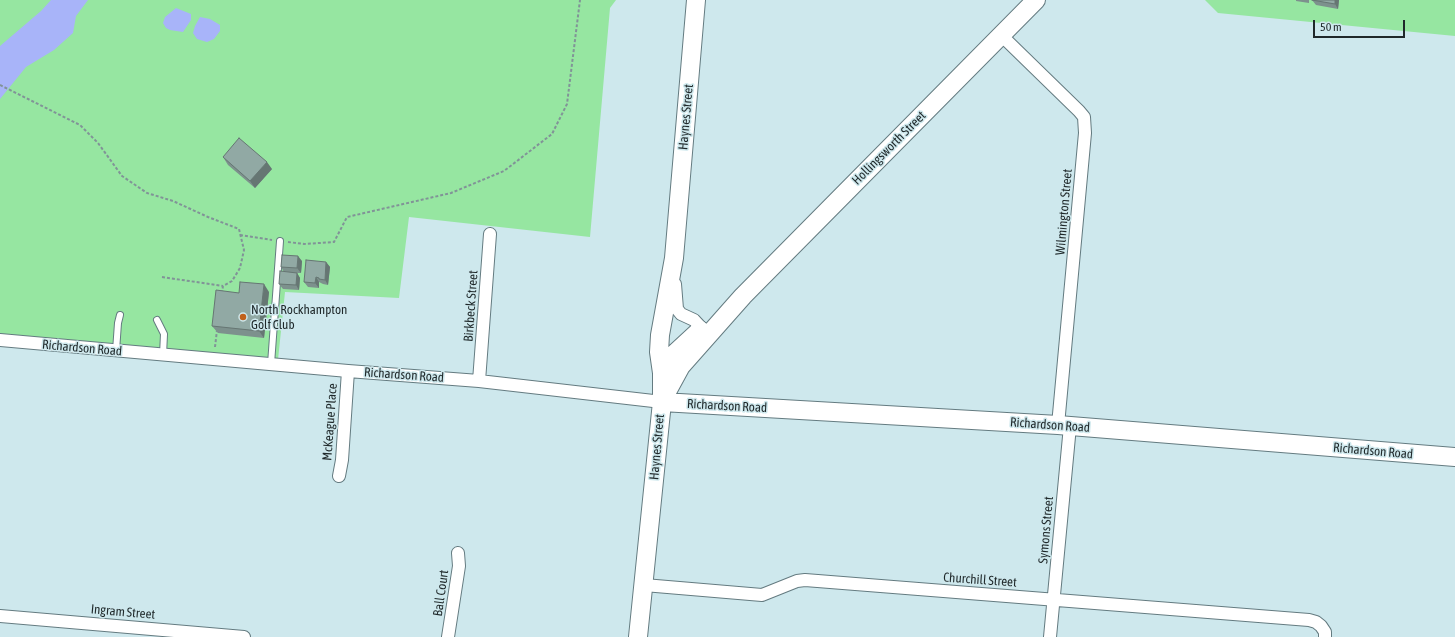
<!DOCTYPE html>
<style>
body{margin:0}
#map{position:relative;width:1455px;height:637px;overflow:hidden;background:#cee8ed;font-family:"Asap Condensed",sans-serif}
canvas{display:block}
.scale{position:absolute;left:1313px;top:20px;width:92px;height:18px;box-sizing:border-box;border:2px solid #1f282a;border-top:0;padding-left:5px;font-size:12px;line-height:14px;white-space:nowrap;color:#1f282a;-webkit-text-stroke:3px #cee8ed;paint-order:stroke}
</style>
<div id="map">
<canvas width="1455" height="637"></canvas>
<div class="scale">50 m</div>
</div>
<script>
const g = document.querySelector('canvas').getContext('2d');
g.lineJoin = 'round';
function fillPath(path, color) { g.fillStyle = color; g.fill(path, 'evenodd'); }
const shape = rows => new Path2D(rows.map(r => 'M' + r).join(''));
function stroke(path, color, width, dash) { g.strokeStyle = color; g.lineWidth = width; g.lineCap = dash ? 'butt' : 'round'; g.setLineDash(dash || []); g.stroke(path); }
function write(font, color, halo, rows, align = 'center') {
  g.font = font + ' "Asap Condensed",sans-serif'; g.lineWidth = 3; g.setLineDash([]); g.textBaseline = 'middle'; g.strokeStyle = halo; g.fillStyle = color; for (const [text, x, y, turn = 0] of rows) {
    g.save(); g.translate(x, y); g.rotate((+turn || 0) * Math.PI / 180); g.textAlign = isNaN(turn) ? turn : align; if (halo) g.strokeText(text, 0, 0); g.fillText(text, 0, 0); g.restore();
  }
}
const green = shape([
 [0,0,616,0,610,8,590,237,409,217,399,298,285,292,278,360,0,335],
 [1205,0,1455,0,1455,36,1218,13]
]);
const water = shape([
 [51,0,88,0,76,16,73,33,54,50,26,67,0,99,0,46,41,11],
 [176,8,191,14,191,20,183,32,170,30,166,28,163,23,165,17],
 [200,17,210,19,220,25,220,31,214,39,207,42,197,39,193,33,195,26]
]);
const path = shape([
 [0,85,80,125,98,143,122,176,147,193,173,201,208,217,239,229,244,250,240,268,232,281,223,286,222,292],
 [240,235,272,240],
 [288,242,304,244,334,242,347,217,451,193,504,171,552,134,567,104,580,0],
 [162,277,223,286],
 [215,347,217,330]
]);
const lane = shape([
 [157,320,164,334,163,355],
 [116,351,118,323,120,315],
 [271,364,280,241]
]);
const street = shape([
 [1001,35,1079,111,1084,117,1085,133,1058,425],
 [675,284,677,309,681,314,694,320,707,334],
 [0,340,348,371,479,381,662,402],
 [479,381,490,234],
 [339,476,342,460,348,371],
 [644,585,762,595,797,581,805,580,1309,620,1316,622,1321,626,1325,632,1325,637],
 [0,616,244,637],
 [448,637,459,566,458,553],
 [1050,637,1070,426]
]);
const secondary = shape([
 [662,373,674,354,700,330],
 [663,399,681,366,743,296,1036,0],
 [662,402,1058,425,1455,457],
 [638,637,662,402,662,373,659,352,660,335,674,258,696,0]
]);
const wall = shape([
 [1296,0,1309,0,1309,3,1296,1],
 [1312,0,1339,0,1338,9,1316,5],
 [223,157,272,169,255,188,228,165],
 [302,261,301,273,297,273,300,278,299,290,283,289,279,284,284,272,281,267],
 [326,262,330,267,328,285,323,284,319,282,319,288,308,287,304,282],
 [269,292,264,338,218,333,212,326]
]);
const shadedWall = shape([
 [1335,0,1339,0,1338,9,1335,4],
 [267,162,272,169,255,188,250,181],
 [298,256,302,261,301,273,297,268],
 [326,262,330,267,328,285,325,280],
 [297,273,300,278,299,290,296,285],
 [316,277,319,282,319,288,315,283],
 [264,284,269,292,264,338,259,331]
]);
const building = shape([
 [1312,0,1335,0,1335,4,1312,0],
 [239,138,267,162,250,181,223,157,239,138],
 [282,255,298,256,297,268,281,267,282,255],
 [306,260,326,262,325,280,319,279,319,278,316,277,315,283,304,282,306,260],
 [280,271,297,273,296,285,279,284,280,271],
 [240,282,264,284,259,331,212,326,216,290,239,293,240,282]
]);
const markers = [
 [243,317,4,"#c0611b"]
];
const streetNames = [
 ["Haynes Street",686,117,-85],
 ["Hollingsworth Street",889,148,-45],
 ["Wilmington Street",1064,212,-85],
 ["Birkbeck Street",471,306,-86],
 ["Richardson Road",82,348,5],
 ["Richardson Road",404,375,4],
 ["Richardson Road",727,406,3],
 ["McKeague Place",330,422,-86],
 ["Richardson Road",1050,425,4],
 ["Haynes Street",657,447,-85],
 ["Richardson Road",1373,451,5],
 ["Symons Street",1046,530,-85],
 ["Churchill Street",980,580,4],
 ["Ball Court",441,593,-82],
 ["Ingram Street",123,612,5]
];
const poiNames = [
 ["North Rockhampton",251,310],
 ["Golf Club",251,325]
];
fillPath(green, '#96e6a1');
fillPath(water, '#a8b4f9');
stroke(lane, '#647b80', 8);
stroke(street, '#647b80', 14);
stroke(secondary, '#647b80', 20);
stroke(path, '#819397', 2, [3, 2]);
stroke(lane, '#fff', 6);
stroke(street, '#fff', 12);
stroke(secondary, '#fff', 18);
fillPath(wall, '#7d918d');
fillPath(shadedWall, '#667673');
fillPath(building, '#91a9a4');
stroke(building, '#667673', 1);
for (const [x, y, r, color] of markers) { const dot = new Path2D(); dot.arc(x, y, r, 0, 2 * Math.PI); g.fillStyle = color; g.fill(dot); stroke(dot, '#cee8ed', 1.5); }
write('13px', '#1f282a', '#cee8ed', streetNames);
write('13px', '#1f282a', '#cee8ed', poiNames, 'left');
</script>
